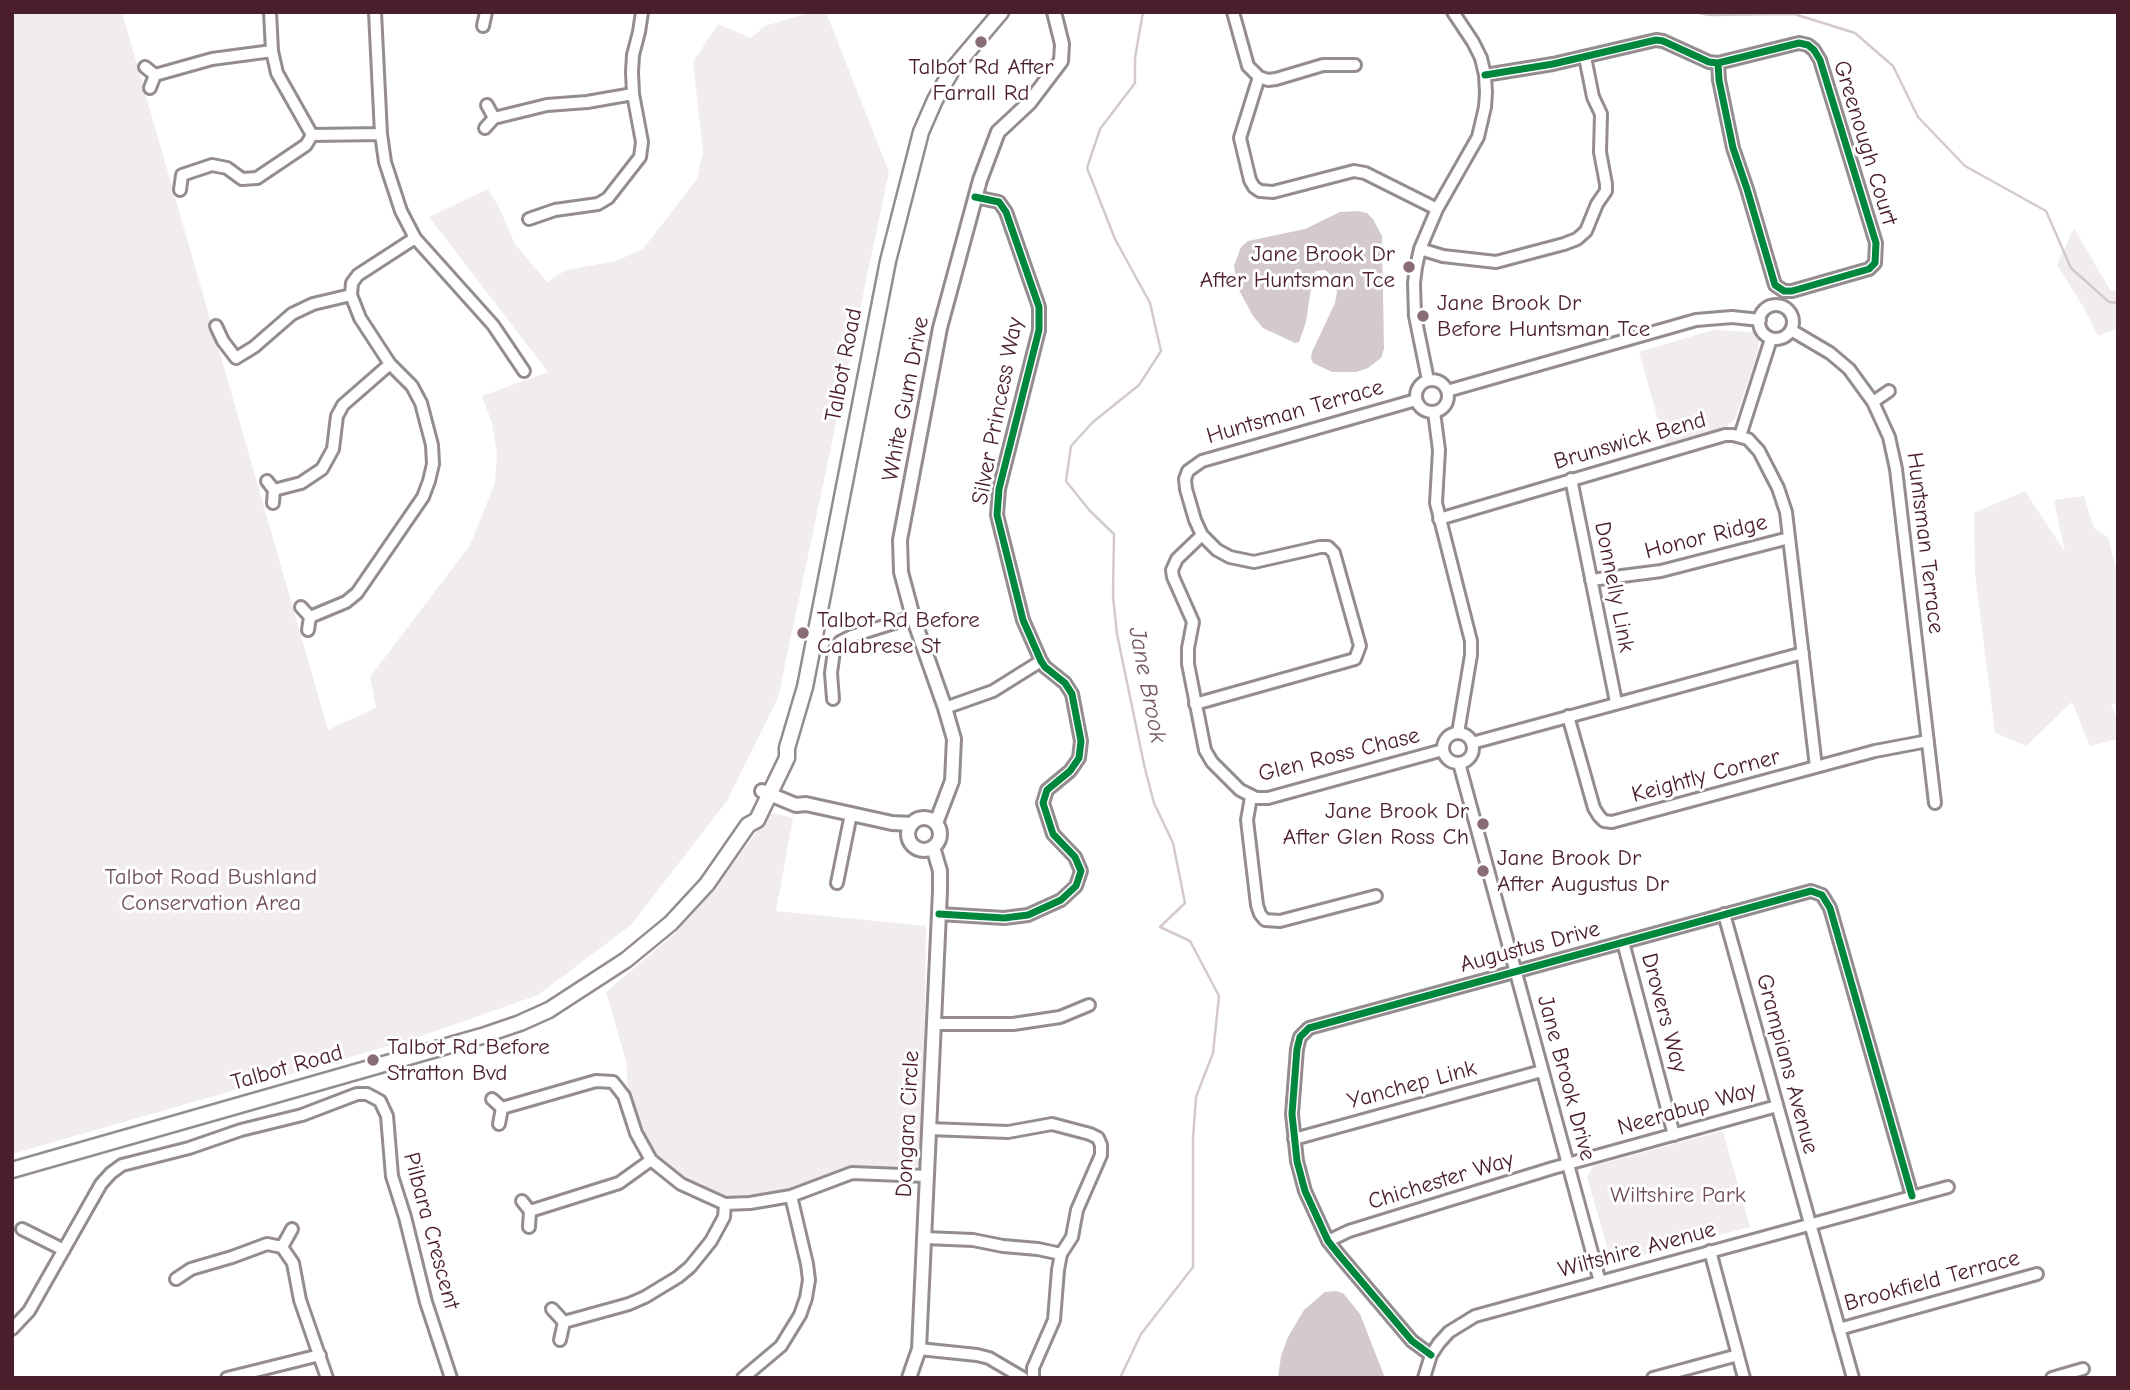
<!DOCTYPE html>
<style>
body{margin:0}
#map{position:relative;width:2130px;height:1390px;overflow:hidden;background:#fff;font-family:"Comic Neue",sans-serif}
canvas{display:block}
.frame{position:absolute;inset:0;border:14px solid #4a1f2b;pointer-events:none}
</style>
<div id="map">
<canvas width="2130" height="1390"></canvas>
<div class="frame"></div>
</div>
<script>
const g = document.querySelector('canvas').getContext('2d');
g.lineJoin = 'round';
function fillPath(path, color) { g.fillStyle = color; g.fill(path, 'evenodd'); }
const shape = rows => new Path2D(rows.map(r => 'M' + r).join(''));
function stroke(path, color, width, dash) { g.strokeStyle = color; g.lineWidth = width; g.lineCap = dash ? 'butt' : 'round'; g.setLineDash(dash || []); g.stroke(path); }
function write(font, color, halo, rows, align = 'center') {
  g.font = font + ' "Comic Neue",sans-serif'; g.lineWidth = 6; g.setLineDash([]); g.textBaseline = 'middle'; g.strokeStyle = halo; g.fillStyle = color; for (const [text, x, y, turn = 0] of rows) {
    g.save(); g.translate(x, y); g.rotate((+turn || 0) * Math.PI / 180); g.textAlign = isNaN(turn) ? turn : align; if (halo) g.strokeText(text, 0, 0); g.fillText(text, 0, 0); g.restore();
  }
}
const green = shape([
 [12,12,122,12,328,730,376,708,370,677,470,545,495,483,497,453,492,423,482,396,548,372,429,217,488,189,499,207,515,244,547,282,566,270,616,261,643,249,697,179,703,151,693,62,718,24,751,38,765,26,812,12,826,12,889,172,778,698,727,801,631,925,538,995,416,1038,12,1154],
 [2074,228,2110,290,2118,291,2118,328,2098,336,2084,308,2057,265],
 [1713,330,1753,332,1759,341,1758,352,1735,419,1727,426,1665,444,1639,352],
 [2025,491,2065,552,2054,500,2084,496,2094,528,2108,537,2118,576,2118,703,2111,705,2118,721,2118,739,2090,746,2072,702,2026,746,1995,733,1975,574,1974,513],
 [773,813,793,818,776,911,926,926,923,1154,919,1164,908,1171,847,1169,797,1189,771,1196,737,1198,721,1197,691,1185,656,1157,644,1137,634,1111,628,1087,626,1061,606,992,672,936,701,905,754,836,765,818],
 [1723,1131,1750,1227,1621,1261,1610,1257,1587,1177,1593,1166]
]);
const water = shape([
 [1358,211,1367,213,1373,219,1382,236,1384,349,1381,358,1368,368,1356,372,1332,372,1313,363,1311,358,1312,352,1335,303,1337,292,1332,276,1325,270,1316,271,1313,275,1306,322,1299,342,1295,343,1263,328,1253,316,1238,288,1234,266,1241,247,1248,241,1305,229,1340,212],
 [1336,1291,1343,1293,1360,1314,1385,1378,1278,1378,1281,1356,1288,1337,1304,1310,1325,1292]
]);
const stream = shape([
 [1693,12,1710,15,1794,14,1855,33,1893,66,1918,117,1965,166,2046,211,2071,268,2109,302,2118,303],
 [1120,1378,1141,1334,1193,1267,1193,1139,1196,1097,1213,1053,1219,996,1190,941,1160,927,1185,903,1173,843,1154,803,1145,769,1117,634,1113,596,1114,534,1090,511,1066,481,1071,446,1093,422,1139,385,1161,351,1150,303,1115,239,1087,168,1100,129,1135,83,1135,58,1143,12]
]);
const minor = shape([
 [270,12,272,51,277,73,312,135,381,134],
 [375,12,381,134,385,162,401,211,415,238,493,325,524,371],
 [1233,12,1248,66,1259,77,1268,80,1276,79,1323,65,1355,65],
 [483,26,486,12],
 [145,67,155,75,150,88],
 [155,75,212,59,272,51],
 [1485,75,1553,64,1656,40,1663,41,1709,62,1718,63,1799,43,1808,45,1814,50,1820,60,1876,243,1875,263,1869,269,1792,291,1784,291,1775,285,1747,189,1733,148,1719,80,1718,63],
 [1259,77,1240,138,1250,180,1254,187,1260,191,1273,192,1354,171,1365,173,1437,209],
 [494,118,547,105,587,102,633,94],
 [485,128,494,118,487,105],
 [182,175,212,165,227,168,242,179,257,178,306,145,312,135],
 [180,190,182,175],
 [529,219,555,210,598,204,608,198,640,157,642,142,633,94,632,72,633,55,639,32,642,12],
 [1420,249,1443,256,1496,262,1564,244,1577,239,1586,231,1597,204,1606,191,1606,184,1600,152,1601,114,1593,97,1585,57],
 '1759 322a17 17 0 1 1 34 0a17 17 0 1 1-34 0Z',
 [216,326,223,341,236,358,254,347,292,314,313,304,351,295],
 [1791,330,1830,353,1849,369,1873,402,1889,437,1896,469,1935,803],
 '1416 396a16 16 0 1 1 32 0a16 16 0 1 1-32 0Z',
 [1428,380,1415,316,1414,283,1416,267,1420,249,1437,209,1478,137,1485,107,1486,93,1485,75,1481,58,1473,42,1453,12],
 [1447,391,1696,320,1732,317,1760,320],
 [1873,402,1889,391],
 [1434,412,1439,450,1436,503,1471,641,1471,655,1458,733],
 [1740,436,1771,339],
 [1571,479,1616,702],
 [267,481,274,490,273,503],
 [274,490,301,483,322,469,333,449,337,416,343,405,390,364],
 [1439,519,1725,435,1733,435,1748,439,1759,451,1778,488,1786,512,1816,767],
 [1202,535,1177,559,1172,570,1173,577,1193,622,1188,648,1188,664,1205,750,1212,762,1240,790,1256,798,1268,798,1443,750],
 [1591,580,1661,571,1789,538],
 [301,607,310,617,308,630],
 [310,617,346,602,357,593,423,497,429,481,433,464,432,445,421,403,412,386,390,364,360,318,351,295,352,283,358,275,415,238],
 [833,699,831,673,834,651,840,642,852,636,913,617],
 [1195,704,1355,659,1360,646,1334,553,1328,547,1320,547,1254,562,1230,557,1217,550,1202,535,1195,520,1186,489,1185,479,1188,471,1202,461,1416,400],
 [945,708,993,691,1041,661],
 [1568,716,1594,808,1599,816,1604,821,1612,822,1875,751,1928,741],
 '1443 748a15 15 0 1 1 30 0a15 15 0 1 1-30 0Z',
 [1472,743,1803,653],
 [1459,763,1600,1282],
 [1251,797,1247,820,1257,905,1260,914,1265,920,1280,921,1376,896],
 [837,883,851,814],
 [939,914,1004,918,1028,915,1061,900,1076,886,1081,871,1075,857,1053,834,1043,803,1047,790,1070,771,1079,758,1081,741,1072,694,1065,683,1045,667,1041,661,1023,620,997,515,999,489,1039,330,1039,307,1006,212,999,202,975,197],
 [1724,914,1853,1378],
 [1623,942,1674,1135],
 [934,1024,1013,1024,1060,1017,1089,1005],
 [492,1099,502,1108,499,1124],
 [502,1108,596,1081,613,1082,624,1096,636,1133,651,1160,681,1184,725,1204,750,1203,791,1196,852,1173,927,1176],
 [929,1129,1008,1132,1052,1124,1090,1134,1098,1138,1101,1145,1101,1155,1077,1210,1072,1237,1061,1254,1058,1270,1054,1320,1033,1368,1033,1378],
 [1294,1139,1542,1071],
 [522,1201,530,1211,529,1227],
 [530,1211,619,1183,651,1160],
 [22,1229,64,1250],
 [925,1238,973,1240,1003,1246,1038,1249,1061,1254],
 [1328,1241,1349,1231,1553,1168,1777,1106],
 [282,1247,292,1229],
 [1710,1251,1744,1378],
 [176,1279,191,1269,232,1257,267,1244,282,1247,293,1263,300,1300,327,1378],
 [552,1309,564,1322,560,1340],
 [564,1322,629,1304,645,1297,678,1277,690,1267,711,1241,724,1217,725,1204],
 [12,1329,29,1311,101,1184,111,1173,122,1165,189,1148,241,1130,302,1115,357,1094,367,1094,380,1101,387,1116,392,1176,405,1217,426,1302,451,1378],
 [1839,1329,2037,1274],
 [919,1349,977,1355,989,1358,1023,1378],
 [1431,1355,1412,1341,1340,1256,1328,1241,1305,1191,1297,1161,1292,1114,1297,1049,1300,1037,1309,1028,1811,891,1822,895,1830,908,1912,1196],
 [227,1378,320,1355],
 [743,1378,781,1346,800,1315,806,1298,809,1280,807,1264,791,1196],
 [1424,1378,1431,1355,1439,1343,1449,1332,1475,1316,1948,1187],
 [1653,1378,1738,1355],
 [2052,1378,2083,1369]
]);
const tertiary = shape([
 [762,791,796,805,806,804,892,823,912,824],
 '908 834a16 16 0 1 1 32 0a16 16 0 1 1-32 0Z',
 [936,823,952,781,954,739,945,708,913,617,901,572,900,540,940,328,980,180,998,132,1029,103,1061,61,1062,44,1054,12],
 [909,1378,919,1349,940,891,940,871,933,847]
]);
const secondary = shape([
 [12,1170,482,1036,520,1023,549,1010,626,960,671,923,707,884,748,825,757,820,787,758,787,748,805,687,888,261,921,132,935,100,952,70,1001,12]
]);
const cycleway = shape([
 [1485,75,1553,64,1656,40,1663,41,1709,62,1718,63,1799,43,1808,45,1814,50,1820,60,1876,243,1875,263,1869,269,1792,291,1784,291,1775,285,1747,189,1733,148,1719,80,1718,63],
 [939,914,1004,918,1028,915,1061,900,1076,886,1081,871,1075,857,1053,834,1043,803,1047,790,1070,771,1079,758,1081,741,1072,694,1065,683,1045,667,1041,661,1023,620,997,515,999,489,1039,330,1039,307,1006,212,999,202,975,197],
 [1431,1355,1412,1341,1340,1256,1328,1241,1305,1191,1297,1161,1292,1114,1297,1049,1300,1037,1309,1028,1811,891,1822,895,1830,908,1912,1196]
]);
const markers = [
 [981,42,7,"#896d75"],
 [1409,267,7,"#896d75"],
 [1423,316,7,"#896d75"],
 [803,633,7,"#896d75"],
 [1483,824,7,"#896d75"],
 [1483,871,7,"#896d75"],
 [373,1060,7,"#896d75"]
];
const poiNames = [
 ["Talbot Rd After",981,67,"center"],
 ["Farrall Rd",981,93,"center"],
 ["Jane Brook Dr",1395,254,"right"],
 ["After Huntsman Tce",1395,280,"right"],
 ["Jane Brook Dr",1437,303],
 ["Before Huntsman Tce",1437,329],
 ["Talbot Rd Before",817,620],
 ["Calabrese St",817,646],
 ["Jane Brook Dr",1469,811,"right"],
 ["After Glen Ross Ch",1469,837,"right"],
 ["Jane Brook Dr",1497,858],
 ["After Augustus Dr",1497,884],
 ["Talbot Rd Before",387,1047],
 ["Stratton Bvd",387,1073]
];
const streetNames = [
 ["Greenough Court",1865,143,73],
 ["Talbot Road",844,365,-79],
 ["White Gum Drive",906,399,-79],
 ["Silver Princess Way",998,411,-79],
 ["Huntsman Terrace",1295,412,-16],
 ["Brunswick Bend",1630,441,-16],
 ["Honor Ridge",1706,537,-14],
 ["Huntsman Terrace",1925,543,83],
 ["Donnelly Link",1614,587,79],
 ["Glen Ross Chase",1339,755,-14],
 ["Keightly Corner",1706,776,-15],
 ["Augustus Drive",1530,947,-15],
 ["Drovers Way",1664,1013,75],
 ["Grampians Avenue",1787,1064,75],
 ["Talbot Road",287,1068,-16],
 ["Jane Brook Drive",1566,1078,75],
 ["Yanchep Link",1412,1085,-15],
 ["Neerabup Way",1687,1109,-16],
 ["Dongara Circle",908,1124,-87],
 ["Chichester Way",1441,1181,-17],
 ["Pilbara Crescent",431,1231,75],
 ["Wiltshire Avenue",1637,1250,-15],
 ["Brookfield Terrace",1932,1281,-15]
];
const parkNames = [
 ["Talbot Road Bushland",211,877],
 ["Conservation Area",211,903],
 ["Wiltshire Park",1678,1195]
];
const waterNames = [
 ["Jane Brook",1147,685,79]
];
fillPath(green, '#f1edee');
fillPath(water, '#d4cacc');
stroke(stream, '#d4cacc', 2.5);
stroke(minor, '#948c8e', 16);
stroke(tertiary, '#948c8e', 18);
stroke(secondary, '#948c8e', 19);
stroke(minor, '#fff', 10);
stroke(tertiary, '#fff', 12);
stroke(secondary, '#fff', 14);
stroke(cycleway, '#00873e', 7);
for (const [x, y, r, color] of markers) { const dot = new Path2D(); dot.arc(x, y, r, 0, 2 * Math.PI); g.fillStyle = color; g.fill(dot); stroke(dot, '#fff', 2.5); }
write('23px', '#4a1f2b', '#fff', poiNames, 'left');
write('23px', '#4a1f2b', '#fff', streetNames);
write('23px', '#714f58', '#fff', parkNames);
write('italic 24px', '#74535c', '#fff', waterNames);
</script>
